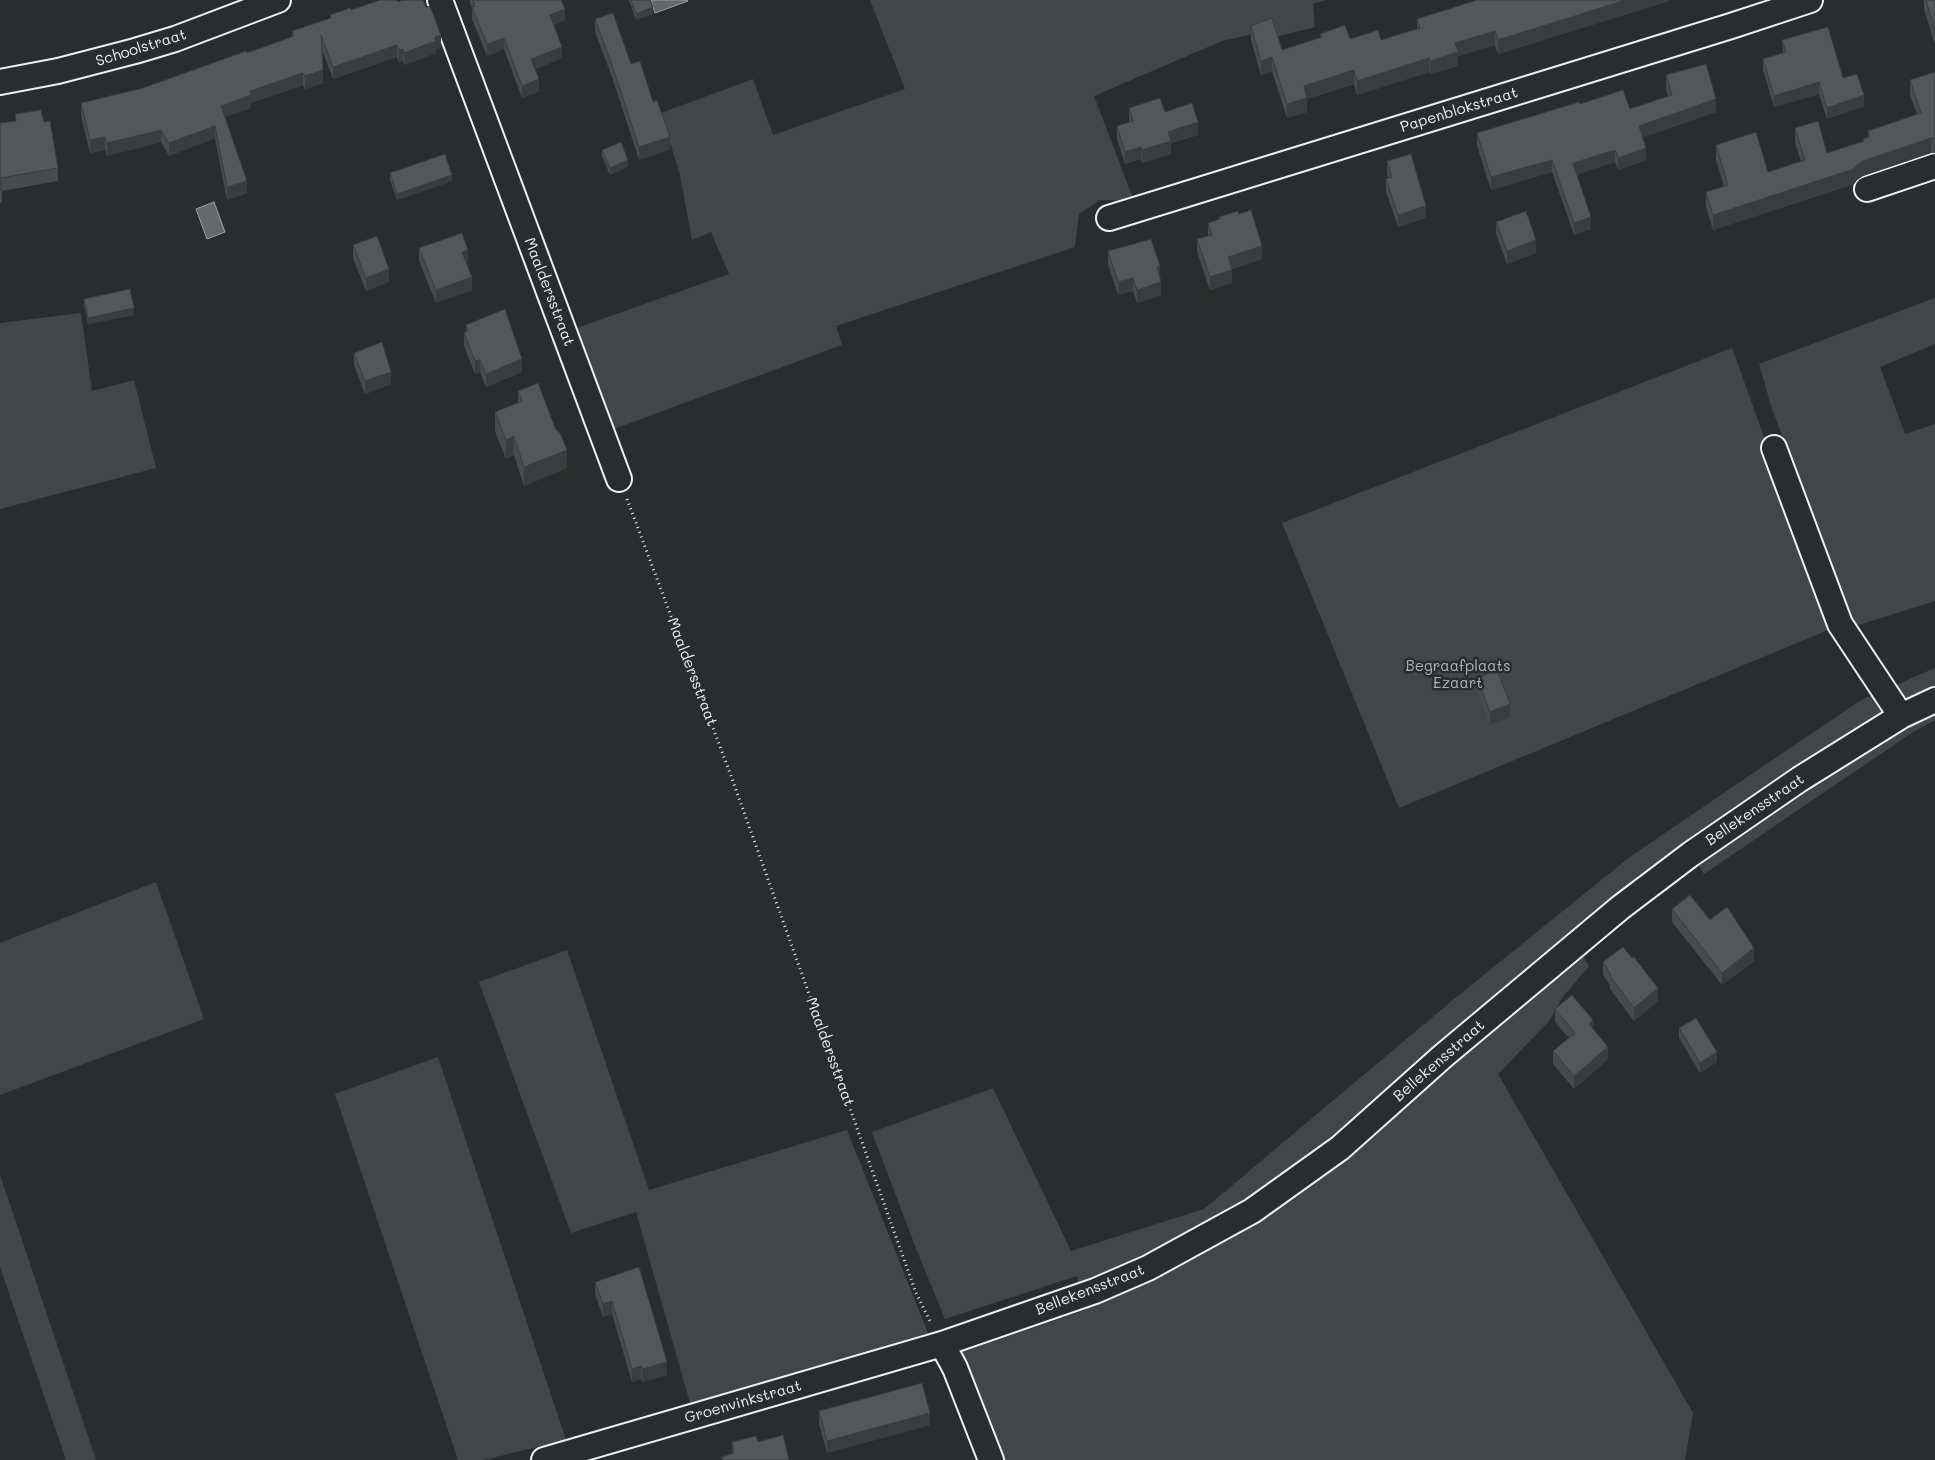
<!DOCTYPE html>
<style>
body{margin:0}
canvas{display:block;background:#2a2d2e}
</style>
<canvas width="1935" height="1460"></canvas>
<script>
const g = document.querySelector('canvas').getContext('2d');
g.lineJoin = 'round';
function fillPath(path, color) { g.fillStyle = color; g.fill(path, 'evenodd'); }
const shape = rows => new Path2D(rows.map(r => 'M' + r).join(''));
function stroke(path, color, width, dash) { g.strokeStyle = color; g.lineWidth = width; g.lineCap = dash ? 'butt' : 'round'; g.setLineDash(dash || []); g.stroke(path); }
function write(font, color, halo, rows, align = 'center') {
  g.font = font + ' Mali,sans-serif'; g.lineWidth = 5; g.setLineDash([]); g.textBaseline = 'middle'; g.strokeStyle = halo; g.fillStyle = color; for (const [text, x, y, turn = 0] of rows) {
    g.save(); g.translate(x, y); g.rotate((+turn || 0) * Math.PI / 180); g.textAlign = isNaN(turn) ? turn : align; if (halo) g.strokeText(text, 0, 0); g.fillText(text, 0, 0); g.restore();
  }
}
const green = shape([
 [870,0,1325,0,1313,4,1315,27,1275,37,1273,29,1222,41,1094,96,1134,201,1100,200,1079,214,1075,247,836,326,842,345,611,430,574,329,729,274,711,232,692,240,680,175,661,113,753,79,773,135,905,89],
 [1935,298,1935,344,1880,367,1905,434,1935,424,1935,601,1849,628,1810,508,1772,409,1759,364],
 [81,313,92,391,134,380,156,468,0,509,0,323],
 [1732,348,1833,628,1399,808,1282,523],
 [1935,668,1935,720,1910,734,1704,874,1697,863,1583,956,1589,966,1562,998,1550,1020,1498,1074,1693,1413,1685,1460,1005,1460,960,1353,1086,1310,1077,1276,945,1319,917,1251,872,1132,993,1088,1071,1251,1204,1209,1454,999,1631,856,1861,700],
 [156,882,204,1019,0,1095,0,943],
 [567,950,649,1190,847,1130,928,1333,690,1403,636,1212,571,1233,479,982],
 [438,1057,566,1440,484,1460,458,1460,335,1094],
 [0,1175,96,1460,66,1460,0,1267]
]);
const water = shape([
 [651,0,687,0,688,1,655,13,651,0],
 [214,202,225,232,207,239,196,209,214,202]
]);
const path = shape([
 [627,499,730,773,916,1293,931,1323]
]);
const minor = shape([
 [440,0,619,479],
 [0,82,58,71,135,51,175,39,278,0],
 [1867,189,1935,166],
 [1109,218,1731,26,1810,0],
 [1774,448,1840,624,1901,716],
 [942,1344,955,1368,991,1460],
 [544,1460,942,1344,1095,1291,1148,1268,1252,1211,1340,1148,1443,1056,1621,907,1691,854,1800,779,1901,716,1935,700]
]);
const wall = shape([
 [470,0,561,0,565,20,554,25,562,58,535,69,539,91,522,98,504,49,487,56,472,19,472,8,470,3],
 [629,0,650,0,653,14,636,20],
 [1669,0,1669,1,1498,54,1495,45,1458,56,1458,66,1430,74,1429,72,1357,95,1354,84,1307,99,1307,112,1287,118,1272,71,1261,75,1251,40,1251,26,1282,50,1320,38,1320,34,1350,39,1381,40,1417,29,1417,19],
 [1924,0,1935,0,1935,45,1924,9],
 [351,10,441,48,436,49,436,53,404,65,403,61,399,63,397,57,333,79,322,50,323,83,305,89,303,85,251,103,251,108,225,117,247,193,227,200,215,138,169,156,161,142,107,156,105,150,90,153,81,116,81,103,143,88,247,53,292,37,292,31,330,18,330,15],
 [595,19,631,64,670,149,639,160,612,77,595,32],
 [1782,40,1843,78,1864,106,1827,119,1819,94,1774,107,1763,70,1763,59,1783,53],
 [1935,72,1935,153,1931,153,1863,176,1857,180,1854,184,1713,230,1706,207,1706,192,1724,186,1716,160,1716,145,1768,172,1801,162,1795,143,1795,128,1827,153,1863,142,1863,139,1868,138,1868,131,1917,114,1910,95,1910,80],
 [1666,75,1716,112,1642,137,1646,160,1618,170,1615,162,1576,174,1591,229,1574,235,1552,172,1491,190,1477,146,1477,133,1580,104,1630,109,1668,97,1666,88],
 [1129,108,1198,135,1171,143,1171,154,1142,163,1141,159,1125,164,1117,139,1117,126,1129,122],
 [15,114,44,122,58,168,58,181,2,191,2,203,0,203,0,123,15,121],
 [602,150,628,167,610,175,602,156],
 [1387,161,1426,218,1398,227,1386,191,1386,179,1388,178,1387,174],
 [390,173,452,181,397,200,390,180],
 [1239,214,1262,259,1232,269,1232,283,1210,290,1197,252,1197,239,1208,236,1208,223,1219,219,1219,217],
 [1496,222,1536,253,1507,264,1496,234],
 [353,245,389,282,366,291,353,258],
 [419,248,468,262,466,263,472,290,436,303,419,261],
 [1108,251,1160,277,1161,295,1137,303,1133,291,1118,295,1108,264],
 [84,299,134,315,88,324,84,306],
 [466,325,522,372,486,387,480,372,475,374,464,346,464,333,466,332],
 [354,353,391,384,365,394,354,365],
 [518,391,567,468,524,486,514,455,506,459,495,431,495,412,518,403],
 [1477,678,1510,717,1490,725,1477,690],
 [1672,909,1710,920,1754,961,1722,985,1672,922],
 [1632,958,1658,1001,1634,1021,1610,989,1610,985,1603,975,1603,962],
 [1555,1009,1593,1029,1608,1059,1574,1089,1553,1064,1553,1051,1569,1038,1555,1022],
 [1679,1028,1717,1062,1700,1073,1679,1038],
 [639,1267,667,1375,642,1382,641,1379,632,1382,612,1314,603,1317,595,1294,595,1282],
 [819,1411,930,1425,827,1453,819,1424],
 [732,1442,758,1442,732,1454]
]);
const shadedWall = shape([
 [1626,0,1669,0,1669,1,1498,54,1498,40],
 [653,7,653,14,636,20,636,14],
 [565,9,565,20,550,26,550,15],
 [1495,31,1495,45,1458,56,1458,66,1430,74,1430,61,1455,43],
 [441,35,441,48,436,49,436,53,404,65,404,53,435,37],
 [504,38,504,49,487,56,487,44],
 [397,45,397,57,333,79,333,67],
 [562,47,562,58,531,70,531,59],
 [403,49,403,61,399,63,399,50],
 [1272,57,1272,71,1261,75,1261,61],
 [1429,58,1429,72,1357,95,1357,81],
 [323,70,323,83,305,89,305,76],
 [1354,70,1354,84,1307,99,1307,112,1287,118,1287,104,1304,86],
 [303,73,303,85,251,103,251,108,221,118,221,106,250,91],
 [539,79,539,91,522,98,522,86],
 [1819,82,1819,94,1774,107,1774,96],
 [1864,95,1864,106,1827,119,1827,108],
 [1716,99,1716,112,1639,139,1639,126],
 [1198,122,1198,135,1171,143,1171,154,1142,163,1142,150,1168,132],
 [215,126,215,138,169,156,169,143],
 [161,130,161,142,107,156,107,143],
 [105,137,105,150,90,153,90,140],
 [670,137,670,149,639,160,639,147],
 [1931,138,1931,153,1863,176,1857,180,1854,184,1713,230,1713,215,1857,165,1863,161],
 [1141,147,1141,159,1125,164,1125,152],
 [1646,148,1646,160,1618,170,1618,158],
 [1615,150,1615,162,1573,176,1573,163],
 [628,160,628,167,610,175,610,168],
 [1552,160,1552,172,1491,190,1491,177],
 [452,175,452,181,397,200,397,194],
 [247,181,247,193,227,200,227,187],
 [1426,206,1426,218,1398,227,1398,215],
 [1591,217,1591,229,1574,235,1574,223],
 [1536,240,1536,253,1507,264,1507,251],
 [1262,246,1262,259,1228,270,1228,257],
 [468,250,468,262,462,265,462,252],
 [1160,266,1160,279,1157,267],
 [389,269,389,282,366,291,366,278],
 [1232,270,1232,283,1210,290,1210,277],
 [472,277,472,290,436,303,436,290],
 [1133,278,1133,291,1118,295,1118,282],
 [1161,282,1161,295,1137,303,1137,290],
 [134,308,134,315,88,324,88,318],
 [522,359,522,372,486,387,486,374],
 [480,360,480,372,475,374,475,361],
 [391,372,391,384,365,394,365,381],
 [514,436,514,455,506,459,506,440],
 [567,450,567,468,524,486,524,467],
 [1510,704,1510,717,1490,725,1490,712],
 [1754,948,1754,961,1722,985,1722,973],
 [1658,988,1658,1001,1634,1021,1634,1008],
 [1593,1020,1593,1032,1589,1024],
 [1608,1047,1608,1059,1574,1089,1574,1076],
 [1717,1052,1717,1062,1700,1073,1700,1063],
 [612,1301,612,1314,603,1317,603,1304],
 [667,1362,667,1375,642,1382,642,1369],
 [641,1366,641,1379,632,1382,632,1369],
 [930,1413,930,1425,827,1453,827,1441]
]);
const building = shape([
 [380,0,396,0,398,2,402,0,423,0,426,7,430,6,441,35,435,37,436,41,404,53,403,49,399,50,397,45,333,67,321,35,323,70,305,76,303,73,250,91,251,95,221,106,247,181,227,187,215,126,169,143,161,130,107,143,105,137,90,140,81,103,143,88,246,51,247,53,294,36,292,31,331,18,330,15,350,8,351,10,380,0],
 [473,0,561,0,565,9,550,15,562,47,531,59,539,79,522,86,504,38,487,44,472,7,475,6,473,0],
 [631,0,650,0,653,7,636,14,631,0],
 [1477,0,1626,0,1498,40,1495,31,1455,43,1458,52,1430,61,1429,58,1357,81,1354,70,1304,86,1307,98,1287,104,1272,57,1261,61,1251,26,1272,18,1282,50,1322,37,1320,34,1345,25,1350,39,1378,30,1381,40,1420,28,1417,19,1477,0],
 [1926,0,1935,0,1935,30,1926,0],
 [613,13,631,64,640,61,653,102,657,100,670,137,639,147,612,65,595,19,613,13],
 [1828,27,1843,78,1857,74,1864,95,1827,108,1819,82,1774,96,1763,59,1786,52,1782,40,1828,27],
 [1706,64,1716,99,1639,126,1646,148,1618,158,1615,150,1573,163,1591,217,1574,223,1552,160,1491,177,1477,133,1579,102,1580,104,1623,90,1630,109,1672,95,1666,75,1706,64],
 [1935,72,1935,138,1931,138,1863,161,1857,165,1854,169,1713,215,1706,192,1728,185,1716,145,1756,132,1768,172,1805,160,1795,128,1818,121,1827,153,1864,141,1863,139,1870,137,1868,131,1921,113,1910,80,1935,72],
 [1160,98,1165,112,1192,103,1198,122,1168,132,1171,141,1142,150,1141,147,1125,152,1117,126,1133,121,1129,108,1160,98],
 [41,110,44,122,50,121,58,168,0,178,0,123,16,121,15,114,41,110],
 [621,142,628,160,610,168,602,150,621,142],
 [445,154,452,175,397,194,390,173,445,154],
 [1411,154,1426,206,1398,215,1386,179,1392,177,1387,161,1411,154],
 [0,181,2,190,0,190,0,181],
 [1251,210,1262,246,1228,257,1232,270,1210,277,1197,239,1212,235,1208,223,1220,219,1219,217,1238,211,1239,214,1251,210],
 [1526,211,1536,240,1507,251,1496,222,1526,211],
 [462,233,468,250,462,252,472,277,436,290,419,248,462,233],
 [377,236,389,269,366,278,353,245,377,236],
 [1151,239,1160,266,1157,267,1161,282,1137,290,1133,278,1118,282,1108,251,1151,239],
 [130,289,134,308,88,318,84,299,130,289],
 [505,309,522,359,486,374,480,360,475,361,464,333,468,331,466,325,505,309],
 [382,342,391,372,365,381,354,353,382,342],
 [538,383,556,430,560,433,567,450,524,467,514,436,506,440,495,412,522,401,518,391,538,383],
 [1497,670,1510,704,1490,712,1477,678,1497,670],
 [1690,895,1710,920,1727,907,1754,948,1722,973,1672,909,1690,895],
 [1623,947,1632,958,1634,957,1658,988,1634,1008,1610,976,1611,975,1603,962,1623,947],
 [1572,995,1593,1020,1589,1024,1608,1047,1574,1076,1553,1051,1575,1033,1555,1009,1572,995],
 [1696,1018,1717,1052,1700,1063,1679,1028,1696,1018],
 [639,1267,667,1362,642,1369,641,1366,632,1369,612,1301,603,1304,595,1282,639,1267],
 [922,1383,930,1413,827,1441,819,1411,922,1383],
 [783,1435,789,1460,723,1460,722,1457,734,1453,732,1442,756,1436,758,1442,783,1435]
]);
const streetNames = [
 ["Schoolstraat",141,48,-17],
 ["Papenblokstraat",1459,110,-17],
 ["Maaldersstraat",549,292,69],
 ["Maaldersstraat",692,672,69],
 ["Bellekensstraat",1755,810,-34],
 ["Maaldersstraat",830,1052,70],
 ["Bellekensstraat",1439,1061,-41],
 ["Bellekensstraat",1090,1290,-21],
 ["Groenvinkstraat",743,1402,-16]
];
const parkNames = [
 ["Begraafplaats",1458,666],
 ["Ezaart",1458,683]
];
fillPath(green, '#424648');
fillPath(water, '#63686b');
stroke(water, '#989fa3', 1);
stroke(minor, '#e8f1f8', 28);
stroke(path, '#e8f1f8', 3, [1, 4]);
stroke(minor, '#2a2d2e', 24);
fillPath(wall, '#474b4d');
fillPath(shadedWall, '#3a3d3e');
fillPath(building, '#535759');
stroke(building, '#3a3d3e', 1);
write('15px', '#e8f1f8', '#2a2d2e', streetNames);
write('15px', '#aeb5ba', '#2a2d2e', parkNames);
</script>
